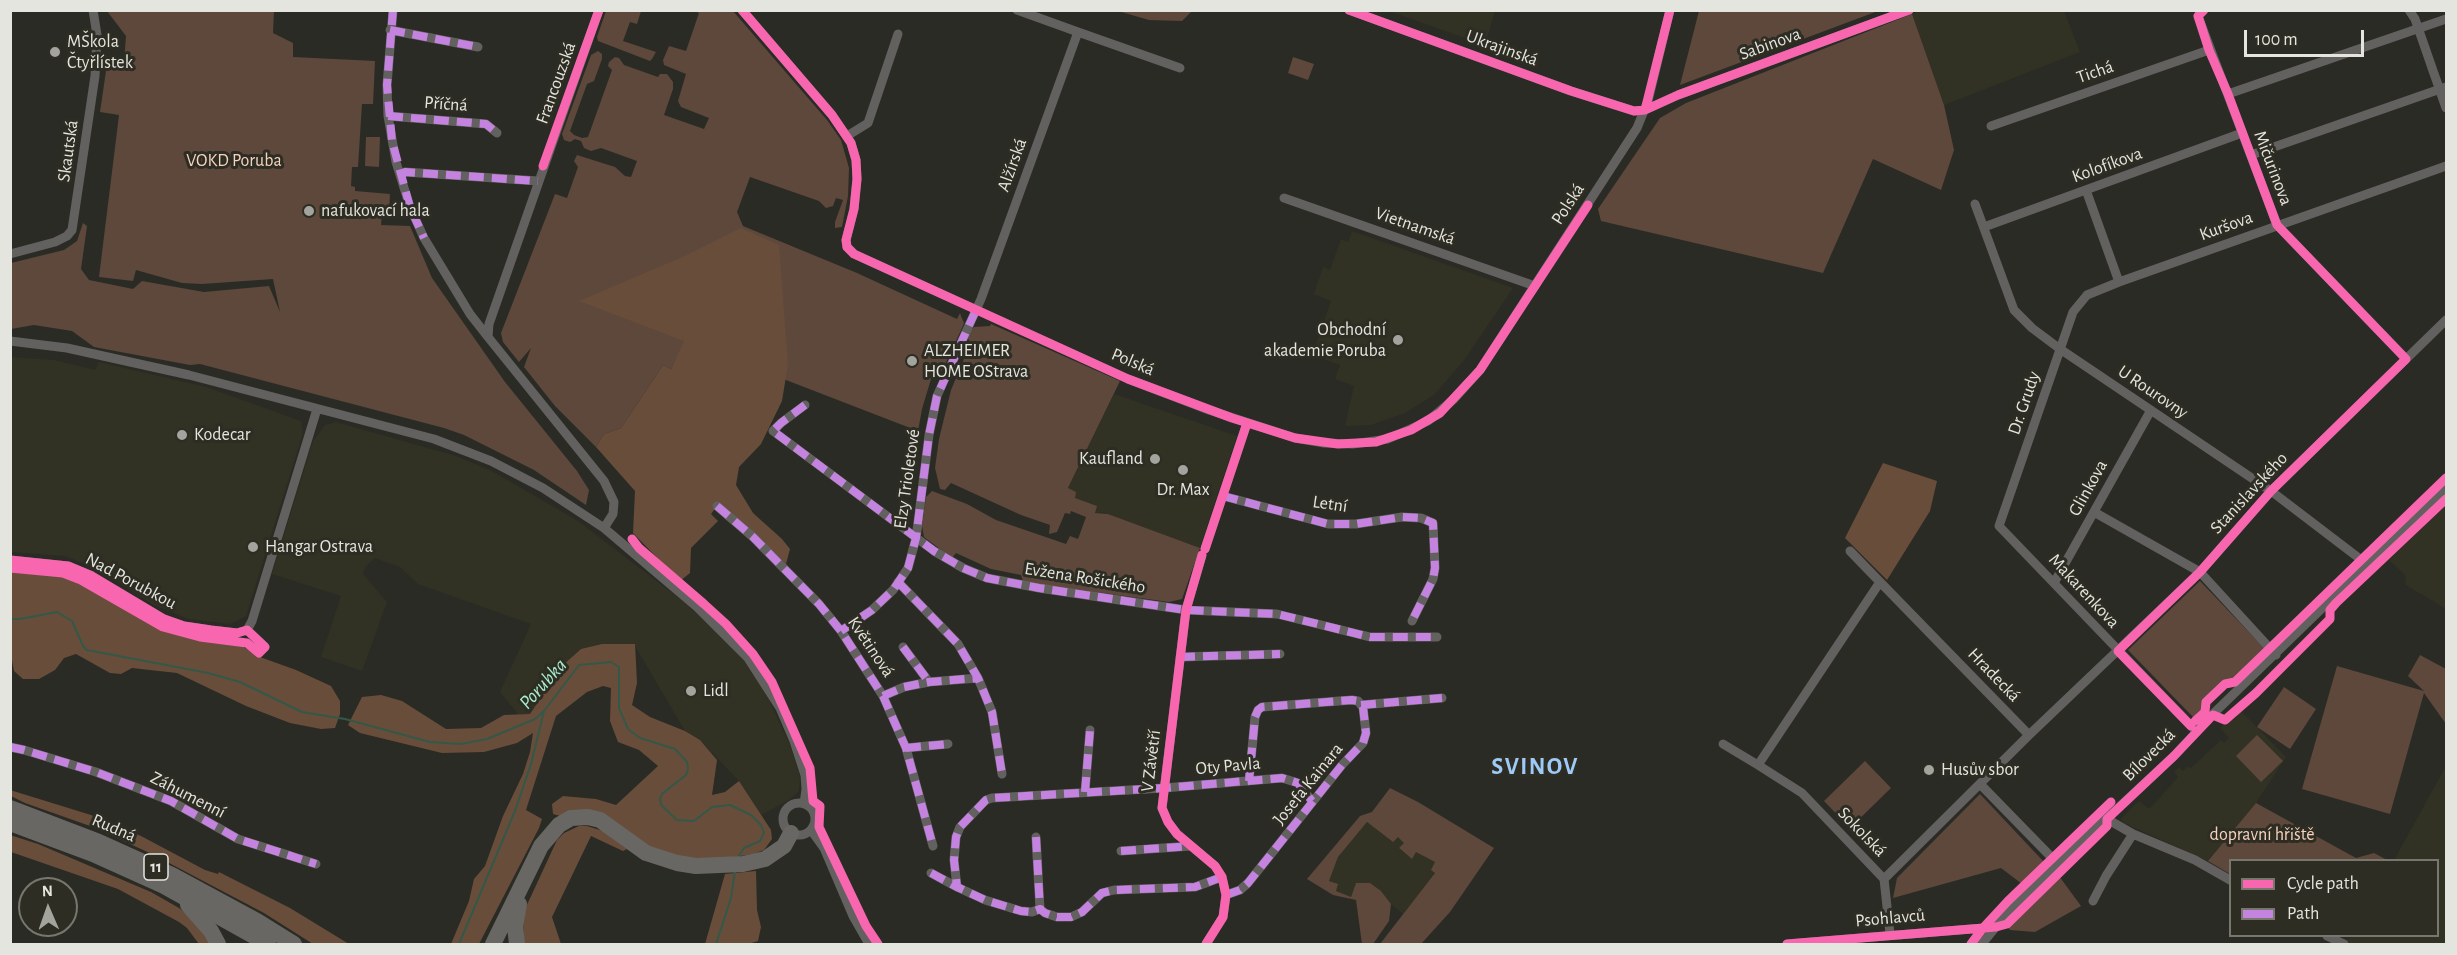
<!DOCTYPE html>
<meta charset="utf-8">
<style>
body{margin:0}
#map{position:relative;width:2457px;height:955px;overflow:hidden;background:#2b2b25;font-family:"Alegreya Sans",sans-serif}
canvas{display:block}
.frame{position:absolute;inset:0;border:12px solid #e5e5df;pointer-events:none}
.legend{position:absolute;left:2229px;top:859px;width:210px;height:78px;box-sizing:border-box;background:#2d2d23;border:2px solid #77776e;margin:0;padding:8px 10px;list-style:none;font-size:18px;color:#e5e5df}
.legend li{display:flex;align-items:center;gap:12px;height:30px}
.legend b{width:30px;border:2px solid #77776e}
.north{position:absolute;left:18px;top:877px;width:60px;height:60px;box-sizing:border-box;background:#2d2d23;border:2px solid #77776e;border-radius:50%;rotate:358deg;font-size:16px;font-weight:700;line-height:24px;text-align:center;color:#e5e5df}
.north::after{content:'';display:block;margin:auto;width:21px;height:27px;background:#a4a49e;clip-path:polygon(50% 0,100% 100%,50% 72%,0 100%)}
.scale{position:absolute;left:2244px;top:30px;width:120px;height:27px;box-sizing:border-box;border:3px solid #e5e5df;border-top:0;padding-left:8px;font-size:18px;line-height:21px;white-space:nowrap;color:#e5e5df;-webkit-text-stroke:4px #2d2d23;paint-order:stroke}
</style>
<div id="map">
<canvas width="2457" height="955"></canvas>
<div class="frame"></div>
<ul class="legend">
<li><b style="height:8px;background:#f766af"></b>Cycle path</li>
<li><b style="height:8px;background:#c483df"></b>Path</li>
</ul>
<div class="north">N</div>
<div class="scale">100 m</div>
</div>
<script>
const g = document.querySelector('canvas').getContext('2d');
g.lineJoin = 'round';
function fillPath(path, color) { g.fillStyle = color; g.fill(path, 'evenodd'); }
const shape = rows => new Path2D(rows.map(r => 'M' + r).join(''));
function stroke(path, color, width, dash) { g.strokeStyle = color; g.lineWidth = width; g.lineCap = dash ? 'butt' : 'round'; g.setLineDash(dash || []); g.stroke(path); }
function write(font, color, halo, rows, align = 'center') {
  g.font = font + ' "Alegreya Sans",sans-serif'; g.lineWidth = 6; g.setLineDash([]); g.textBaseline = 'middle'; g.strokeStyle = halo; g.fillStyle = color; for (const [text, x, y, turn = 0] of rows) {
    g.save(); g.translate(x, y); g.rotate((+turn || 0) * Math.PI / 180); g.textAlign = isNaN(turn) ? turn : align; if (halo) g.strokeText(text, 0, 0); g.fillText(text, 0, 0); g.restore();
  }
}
const built = shape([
 [1922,10,2064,11,2080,52,1944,105,1912,14],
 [1389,11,1389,10,1495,11,1485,45],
 [1352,231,1513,288,1465,359,1434,395,1405,413,1371,425,1345,426,1354,386,1335,379,1340,365,1312,355,1331,301,1314,294,1323,267,1330,270,1341,239,1348,242],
 [10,357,54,360,95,370,99,362,206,387,301,421,303,433,246,616,231,624,189,619,154,605,96,568,64,556,11,552],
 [1114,394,1237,436,1200,548,1108,514,1101,512,1100,514,1062,501],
 [336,422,456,456,492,471,578,521,684,602,725,640,744,661,765,691,791,748,800,777,799,791,789,800,761,815,739,781,700,740,685,731,634,644,581,649,563,665,530,714,519,715,500,692,531,624,418,584,400,567,375,558,366,566,363,574,387,602,362,671,321,657,341,596,272,574,313,441,325,425],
 [2446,505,2446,609,2406,585,2405,575,2389,560],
 [2239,709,2286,757,2256,803,2208,861,2124,823,2121,819,2139,801,2149,809,2158,800,2178,777,2174,772,2179,767,2183,771,2188,766,2191,768,2221,740,2224,743,2229,738,2220,728,2231,718,2234,720,2238,716,2235,714],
 [2446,766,2446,944,2350,944,2344,942,2353,936,2438,936,2438,860,2394,860],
 [1367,822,1393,842,1398,836,1405,843,1399,849,1412,859,1416,851,1436,862,1435,873,1403,914,1391,904,1381,891,1356,883,1351,897,1336,891,1336,884,1329,881,1338,857]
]);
const green = shape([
 [693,10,733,11,827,120,841,140,849,168,848,196,842,227,835,228,835,222,843,200,836,198,833,206,826,208,819,201,750,177,737,212,743,226,857,273,957,319,960,313,961,316,964,323,962,328,942,371,934,369,922,409,918,431,685,341,671,369,663,365,621,428,604,434,596,447,555,406,524,367,531,348,519,362,503,342,501,333,555,194,567,198,578,167,574,161,577,155,615,167,625,176,631,177,637,161,601,148,591,151,584,148,581,141,575,139,570,142,564,140,562,134,591,55,598,51,602,54,602,59,594,81,587,84,570,131,574,135,582,138,588,137,612,70,608,66,609,62,615,57,619,58,624,65,658,77,660,74,667,74,673,82,673,89,664,115,704,129,709,118,681,107,678,101,686,74,664,65,663,60,669,46,686,51,699,13],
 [107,11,274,11,273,33,293,43,293,57,375,61,373,104,362,104,358,167,352,167,351,186,355,187,355,191,390,194,389,212,382,212,381,225,410,226,432,278,505,382,577,471,589,490,586,505,534,470,464,435,444,428,200,364,190,365,94,347,72,331,34,325,11,329,11,263,64,250,77,241,83,223,87,226,81,269,89,280,133,289,142,281,204,292,269,286,280,312,273,279,202,284,182,283,136,270,133,281,99,277,119,115,100,112,107,64,124,61,126,36],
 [606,11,641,11,637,24,630,22,623,41,656,52,652,59,650,61,598,41,597,37],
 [1118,11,1192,11,1182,21,1149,20],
 [1699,11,1699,10,1878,11,1680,85],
 [1912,14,1944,105,1954,150,1941,190,1873,159,1823,273,1601,221,1598,209,1660,118,1686,103],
 [1293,57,1314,64,1308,80,1288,73],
 [366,137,380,137,379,167,365,166],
 [991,324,1120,381,1068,488,1076,492,1075,498,1097,506,1095,513,1108,514,1200,548,1182,599,1169,602,1023,582,1021,575,991,569,956,553,952,558,924,537,922,526,926,497,932,491,967,504,996,520,1066,544,1070,536,1078,539,1086,517,1071,511,1070,514,1065,513,1057,532,1049,534,1050,525,1021,515,951,483,945,490,940,489,935,468,939,439,951,390,971,342,967,338,971,330,974,327,990,326],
 [2200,581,2265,649,2212,700,2208,701,2206,706,2194,718,2128,650],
 [2420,655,2446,669,2446,724,2424,693,2390,814,2302,789,2337,666,2424,691,2408,676],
 [2284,687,2316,709,2290,749,2257,727],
 [2257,735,2283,761,2261,782,2236,756],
 [1865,761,1891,788,1850,828,1824,801],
 [1390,788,1418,802,1494,848,1450,912,1421,944,1380,944,1435,873,1431,870,1435,862,1416,852,1412,859,1399,848,1404,843,1398,837,1393,842,1367,822,1338,857,1329,881,1338,884,1336,891,1351,897,1356,883,1370,883,1381,891,1391,904,1389,921,1373,944,1362,944,1356,900,1333,895,1307,879,1360,816,1372,812],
 [1980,794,2044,862,2022,884,2001,868,1893,898,1897,878],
 [2256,803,2356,858,2374,853,2387,860,2230,860,2230,874,2208,861],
 [2059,876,2081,906,2035,932,2010,930,2007,926]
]);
const forest = shape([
 [741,228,779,245,788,364,782,401,761,444,739,467,736,485,753,513,782,539,790,549,786,564,719,503,711,514,718,521,691,548,690,573,680,581,633,533,635,491,596,447,604,434,621,428,663,365,671,369,684,341,579,301,687,255],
 [1883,463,1937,481,1930,511,1887,580,1845,538],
 [11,569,65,575,81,581,141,619,170,631,208,641,242,646,260,657,296,670,331,686,340,701,340,714,335,728,321,729,290,723,246,706,177,673,132,668,121,674,110,673,76,654,64,658,55,670,39,679,23,679,14,671,11,655],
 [602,644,635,644,637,683,632,705,650,717,685,731,700,740,717,760,712,795,725,792,739,781,771,830,772,839,764,850,753,854,708,861,675,856,652,849,629,835,553,814,552,804,563,796,596,799,616,805,658,766,639,750,618,742,610,721,611,688,603,686,587,692,556,716,526,810,542,819,539,828,479,944,451,944,469,901,474,879,485,866,503,816,523,774,530,752,533,733,517,743,484,752,442,753,360,733,348,725,362,697,381,695,402,701,446,729,481,728,504,715,530,714,563,665,581,649],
 [10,790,91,815,141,836,205,870,218,874,219,872,290,908,349,944,313,944,264,913,152,854,90,826,25,803,11,796],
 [579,826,587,826,603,831,627,849,623,851,591,836,552,917,561,944,524,944,523,921,526,907,557,840,564,833],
 [10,835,38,844,151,892,179,908,198,924,213,944,199,944,187,928,179,922,118,889,11,852],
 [756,871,757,910,761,927,758,941,748,944,705,944,725,874]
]);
const stream = shape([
 [10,619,20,619,57,612,72,621,83,646,87,650,208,673,240,682,302,712,345,719,430,742,461,744,487,739,535,719,544,711,579,665,611,662,619,667,619,708,628,729,640,738,675,749,687,762,688,769,686,775,663,793,660,798,661,805,677,820,694,821,712,807,730,805,751,815,761,825,764,833,760,841,744,848,738,857],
 [459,944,515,811,531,764,544,711],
 [716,944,731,898,735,871],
 [2021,944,2040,944]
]);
const street = shape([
 [393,10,387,85,388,116,396,162,410,207,424,238,470,314,488,337],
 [599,10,489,324,488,337,604,481,614,502,613,514,604,528],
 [742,10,832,115,851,143,856,160,857,179,854,209,846,240,847,247,854,254,1128,379,1209,410,1295,438,1324,443,1353,444,1388,439,1428,421,1454,399,1480,370,1637,128,1648,101,1670,10],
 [1349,10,1571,91,1634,111,1645,110,1678,95,1909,10],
 [2409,10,2415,19,2446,108],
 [2198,16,2277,225,2406,359],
 [390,30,478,47],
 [1078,32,1180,68],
 [2228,94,2446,19],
 [388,116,486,124,497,133],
 [1991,126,2209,50],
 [847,136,868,123,898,34],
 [2251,155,2446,87],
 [401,175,405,172,538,181],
 [2086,190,2119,282],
 [1284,198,1535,286],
 [1975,204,2014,310,2032,328,2060,349,2271,491,2368,565],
 [1984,227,2242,133],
 [10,254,55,242,67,236,72,230,95,76,97,35,93,10],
 [10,341,67,348,189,375,434,439,491,461,543,488,604,528,697,607,748,658,780,708,794,741,805,775,806,789,804,804],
 [805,405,781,423,773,431,934,551,963,568,987,578,1039,588,1186,610,1277,614,1370,637,1437,637],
 [1223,496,1328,524,1356,524,1402,517,1421,518,1433,523,1435,568,1433,579,1412,621],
 [717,506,753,537,819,604,841,631,883,696,906,748,933,846],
 [2094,512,2200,572,2276,655],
 [1205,549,1247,423],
 [1850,551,1880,582],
 [1202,555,1186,610,1162,808,1168,822,1177,834,1215,866,1222,877,1226,895,1223,917,1206,944],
 [10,560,68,566,92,576,164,619,184,626,211,630,237,633,247,630,265,647],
 [898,582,958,644,978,678,992,712,1002,774],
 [2054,583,2151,410],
 [247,630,252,621,317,409],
 [841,631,872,610,893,590,908,568,916,538,929,435,937,396,981,299,1078,32,1017,10],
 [903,647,929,682],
 [1180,657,1280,654],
 [883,696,904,687,929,682,978,678],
 [1361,705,1442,698],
 [2196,731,1999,526,2073,312,2087,295,2119,282,2446,166],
 [1723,744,1758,765],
 [10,747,24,750,96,772,171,801,238,839,316,864],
 [906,748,948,744],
 [1981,785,2058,864],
 [1085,792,1090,730],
 '783 819a16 16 0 1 1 32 0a16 16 0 1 1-32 0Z',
 [2107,819,2133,834,2195,860,2230,880],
 [811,830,824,848,853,916,869,944],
 [1036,837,1040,909],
 [1121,851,1191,846],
 [931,873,957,887],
 [1222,877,1195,887,1114,890,1102,893,1082,912,1071,917,1057,917,1045,913,1040,909,1032,912,1021,911,985,900,957,887,954,860,956,837,960,827,986,800,992,798,1164,788,1282,778,1298,783,1312,801],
 [1884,879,2029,735,2200,572,2271,491,2446,320],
 [1226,895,1240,890,1248,883,1342,765,1363,743,1366,733,1363,707,1358,701,1352,700,1262,707,1258,710,1255,717,1249,781],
 [2093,901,2106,876,2133,834],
 [1890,934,1884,879,1802,793,1758,765,1880,582,2029,735],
 [2327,936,2344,944],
 [1787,944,1996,927],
 [1982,944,2012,907,2033,887,2174,756,2214,713,2446,488]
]);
const highway = shape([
 [10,808,99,842,172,875,257,921,294,944],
 [10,823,93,854,164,886,268,944],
 [188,905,211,931,218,944],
 [493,944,541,846,559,825,571,818,588,817,600,820,646,853,677,863,696,866,743,864,765,859,784,846,791,833],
 [517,944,515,926,519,904]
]);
const quiet = shape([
 [393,10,387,85,392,141,410,207,424,238],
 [390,30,478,47],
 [388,116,486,124,497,133],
 [401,175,405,172,538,181],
 [805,405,781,423,773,431,934,551,963,568,987,578,1039,588,1186,610,1277,614,1370,637,1437,637],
 [1223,496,1328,524,1356,524,1402,517,1421,518,1433,523,1435,568,1433,579,1412,621],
 [717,506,753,537,819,604,841,631,883,696,906,748,933,846],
 [898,582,958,644,978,678,992,712,1002,774],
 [841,631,872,610,893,590,908,568,916,538,929,435,937,396,976,310],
 [903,647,929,682],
 [1180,657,1280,654],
 [883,696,904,687,929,682,978,678],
 [1361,705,1442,698],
 [10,747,24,750,96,772,171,801,238,839,316,864],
 [906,748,948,744],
 [1085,792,1090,730],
 [1036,837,1040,909],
 [1121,851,1191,846],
 [931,873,957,887],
 [1222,877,1195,887,1114,890,1102,893,1082,912,1071,917,1057,917,1045,913,1040,909,1032,912,1021,911,985,900,957,887,954,860,956,837,960,827,986,800,992,798,1164,788,1282,778,1298,783,1312,801],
 [1226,895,1240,890,1248,883,1342,765,1363,743,1366,733,1363,707,1358,701,1352,700,1262,707,1258,710,1255,717,1249,781]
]);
const cycleway = shape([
 [742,10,832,115,851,143,856,160,857,179,854,209,846,240,847,247,854,254,1128,379,1232,418,1295,438,1338,444,1376,442,1411,430,1440,413,1480,370,1588,205],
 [1349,10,1571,91,1634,111,1645,110,1678,95,1909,10],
 [1645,110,1670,10],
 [543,166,599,10],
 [632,539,639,548,704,604,726,624,753,654,772,682,810,768,813,801,820,806,819,827,866,926,878,944],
 [1205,549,1247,423],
 [1202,555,1186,610,1162,808,1168,822,1177,834,1215,866,1222,877,1226,895,1223,917,1206,944],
 [10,560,68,566,92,576,164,619,184,626,211,630,237,633,247,630,265,647,259,653,247,643,200,637,163,627,81,580,63,573,10,568],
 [2195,721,2205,712,2206,702,2225,684,2235,682,2446,478],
 [2191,726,2118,651,2200,572,2271,491,2406,359,2277,225,2228,94,2209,50,2198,16,2204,10],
 [1787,944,1996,927,2007,924,2107,826,2107,819,2174,756,2213,715,2225,720,2256,693,2330,619,2330,610,2336,603,2446,499],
 [1971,944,1983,928,2008,901,2111,802]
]);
const markers = [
 [55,52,6,"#a4a49e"],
 [309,211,6,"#a4a49e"],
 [1398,340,6,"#a4a49e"],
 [912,361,6,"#a4a49e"],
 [182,435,6,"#a4a49e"],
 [1155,459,6,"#a4a49e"],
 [1183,470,6,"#a4a49e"],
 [253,547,6,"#a4a49e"],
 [691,691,6,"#a4a49e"],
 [1929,770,6,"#a4a49e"]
];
const shields = [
 [156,867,24]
];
const shieldNames = [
 ["11",156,867]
];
const poiNames = [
 ["MŠkola",67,42],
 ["Čtyřlístek",67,63],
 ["nafukovací hala",321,211],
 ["Obchodní",1386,330,"right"],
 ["akademie Poruba",1386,351,"right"],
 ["ALZHEIMER",924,351],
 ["HOME OStrava",924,372],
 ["Kodecar",194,435],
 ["Kaufland",1143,459,"right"],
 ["Dr. Max",1183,490,"center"],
 ["Hangar Ostrava",265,547],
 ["Lidl",703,691],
 ["Husův sbor",1941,770]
];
const streetNames = [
 ["Sabinova",1770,44,-20],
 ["Ukrajinská",1502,48,20],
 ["Tichá",2095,72,-19],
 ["Francouzská",556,83,-70],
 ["Příčná",446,104,4],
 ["Skautská",68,151,-82],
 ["Alžírská",1012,165,-70],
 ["Kolofíkova",2107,165,-20],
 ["Mičurinova",2273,168,69],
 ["Polská",1568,204,-57],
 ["Vietnamská",1415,226,19],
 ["Kuršova",2226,226,-20],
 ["Polská",1133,362,23],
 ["U Rourovny",2153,392,34],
 ["Dr. Grudy",2024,403,-71],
 ["Elzy Trioletové",907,479,-82],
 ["Glinkova",2088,488,-61],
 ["Stanislavského",2249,493,-47],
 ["Letní",1330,504,8],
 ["Evžena Rošického",1085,578,9],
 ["Nad Porubkou",131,581,28],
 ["Makarenkova",2084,591,47],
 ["Květinová",871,647,56],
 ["Hradecká",1994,675,46],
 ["Bílovecká",2149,755,-45],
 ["V Závětří",1151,761,-83],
 ["Oty Pavla",1228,766,-5],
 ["Josefa Kainara",1308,784,-51],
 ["Záhumenní",188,795,27],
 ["Rudná",114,828,23],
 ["Sokolská",1862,832,46],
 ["Psohlavců",1890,918,-5]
];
const parkNames = [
 ["VOKD Poruba",234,161],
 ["dopravní hřiště",2262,835]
];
const waterNames = [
 ["Porubka",543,684,-48]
];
const districtNames = [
 ["SVINOV",1535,767]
];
fillPath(built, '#313223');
fillPath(green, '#5d483b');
fillPath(forest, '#684d3b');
stroke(stream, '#345848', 2);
stroke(street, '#62615f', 9);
stroke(highway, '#686764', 16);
stroke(quiet, '#c483df', 8, [15, 8]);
stroke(cycleway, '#f766af', 9);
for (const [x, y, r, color] of markers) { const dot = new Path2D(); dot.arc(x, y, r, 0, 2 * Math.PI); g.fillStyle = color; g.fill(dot); stroke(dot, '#2d2d23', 2); }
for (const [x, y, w] of shields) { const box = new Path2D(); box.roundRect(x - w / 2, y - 13, w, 26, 4.5); g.fillStyle = '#2d2d23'; g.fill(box); stroke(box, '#e5e5df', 1.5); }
write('bold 16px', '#e5e5df', null, shieldNames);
write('18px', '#e5e5df', '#2d2d23', poiNames, 'left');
write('18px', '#e5e5df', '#2d2d23', streetNames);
write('18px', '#f7d3be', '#2d2d23', parkNames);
write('italic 20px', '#a9efd0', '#2d2d23', waterNames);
g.letterSpacing = '1.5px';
write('bold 24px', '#9ecaf8', '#2d2d23', districtNames);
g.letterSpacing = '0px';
</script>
